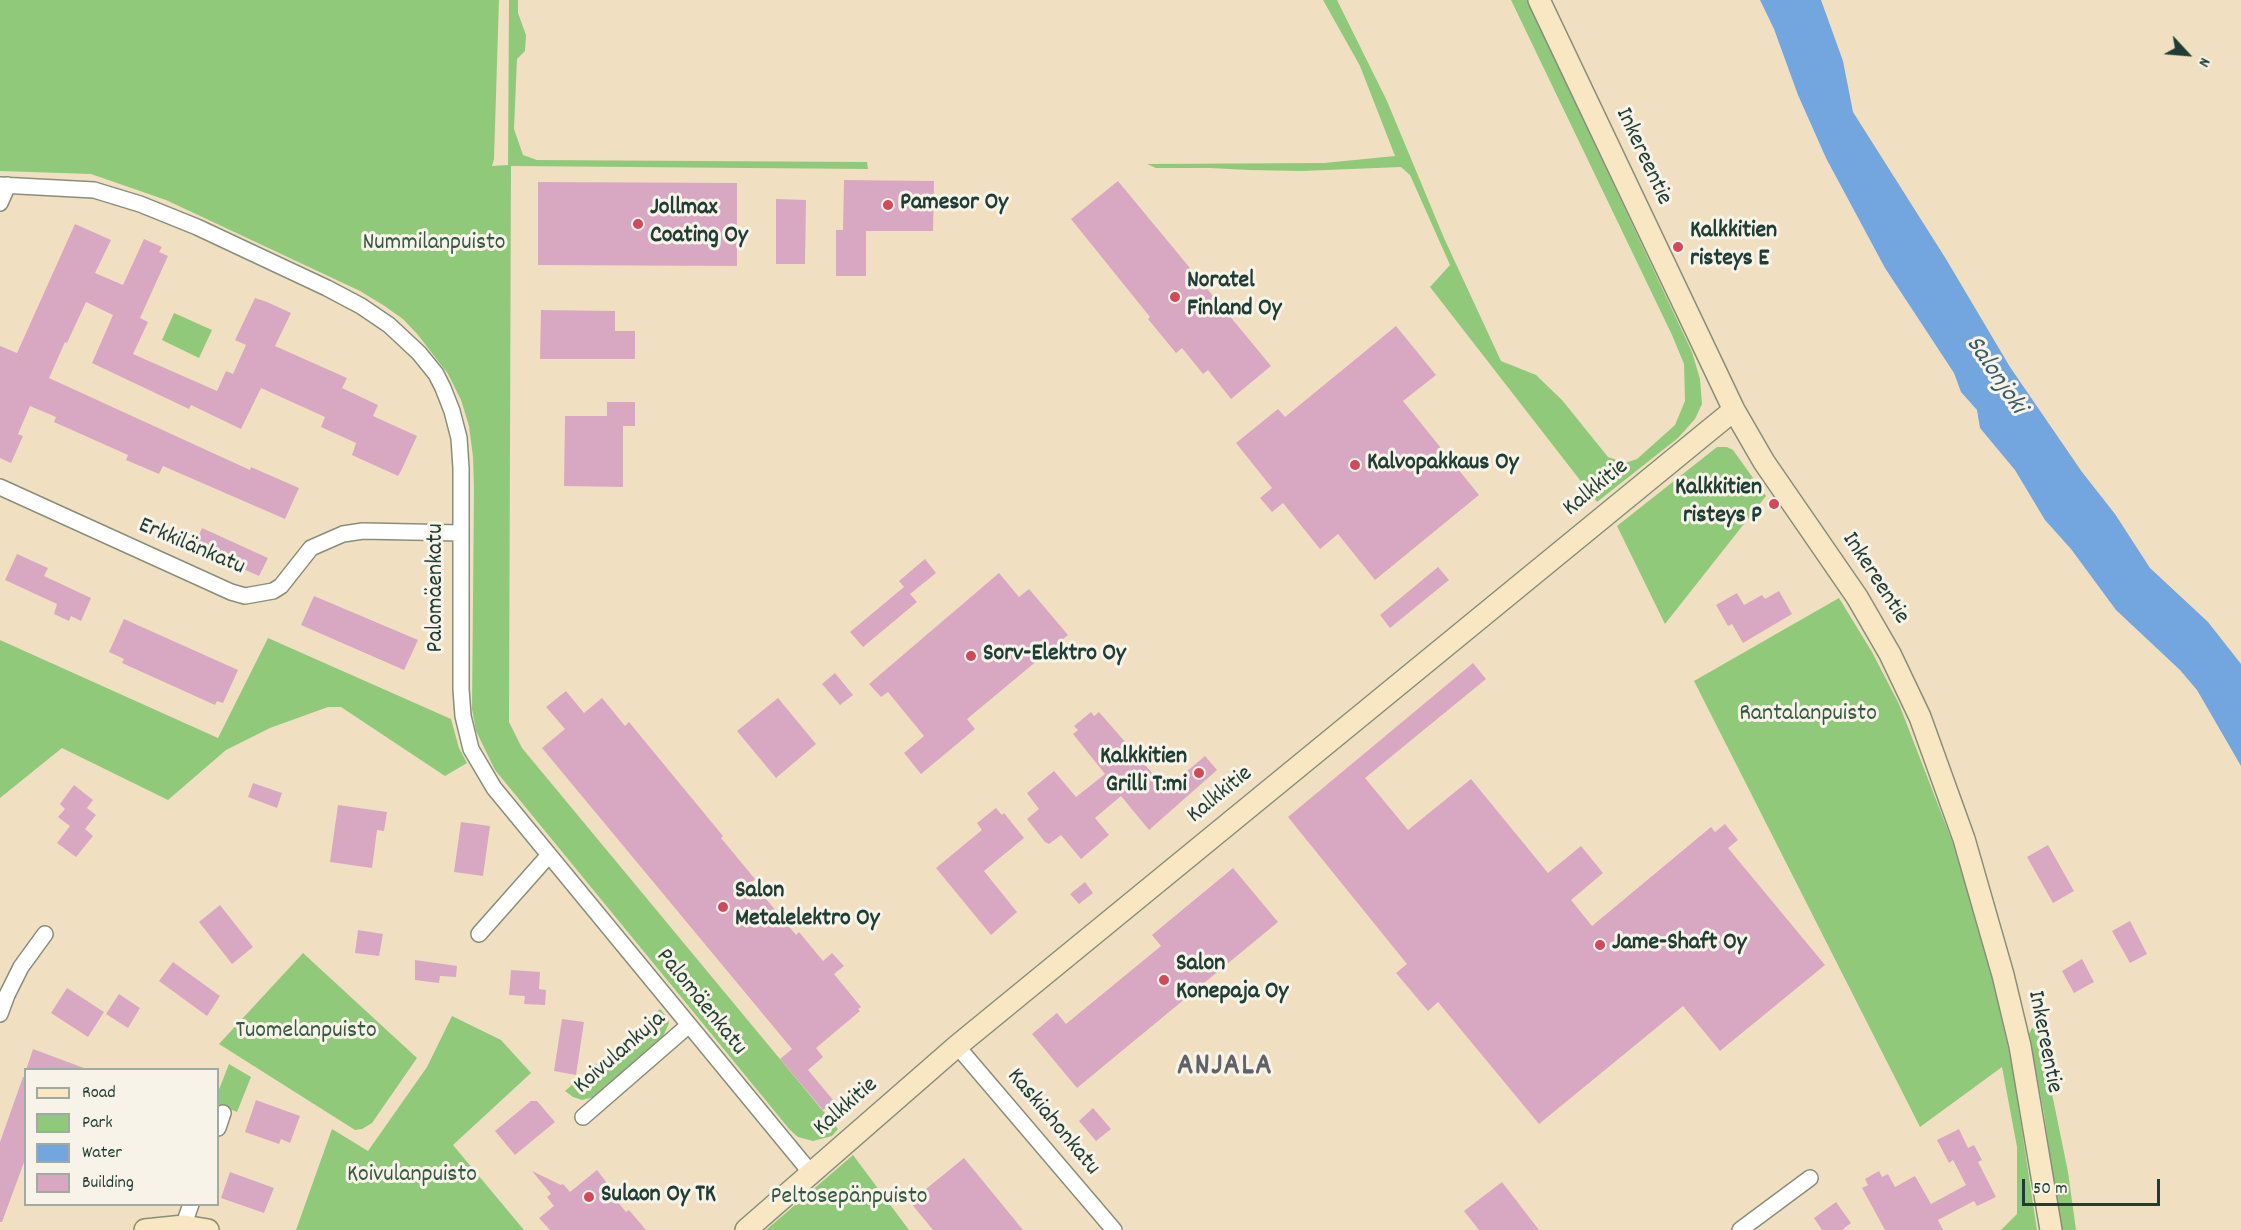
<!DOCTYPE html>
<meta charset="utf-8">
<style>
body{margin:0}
#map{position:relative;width:2241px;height:1230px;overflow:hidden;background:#f0e0c1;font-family:Dekko,sans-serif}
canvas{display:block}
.legend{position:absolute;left:24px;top:1068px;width:195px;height:138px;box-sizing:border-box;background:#f7f3e8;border:2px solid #a1aaa0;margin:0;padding:8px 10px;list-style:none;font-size:18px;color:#1f3d34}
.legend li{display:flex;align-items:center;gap:12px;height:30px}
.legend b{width:30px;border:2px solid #a1aaa0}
.north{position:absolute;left:2157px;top:24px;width:60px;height:60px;-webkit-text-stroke:4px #f7f3e8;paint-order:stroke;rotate:116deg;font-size:16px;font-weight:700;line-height:24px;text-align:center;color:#1f3d34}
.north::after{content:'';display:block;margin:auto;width:21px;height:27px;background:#1f3d34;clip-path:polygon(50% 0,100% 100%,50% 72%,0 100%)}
.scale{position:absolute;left:2022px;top:1179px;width:138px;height:27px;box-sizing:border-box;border:3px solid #1f3d34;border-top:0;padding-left:8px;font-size:18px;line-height:21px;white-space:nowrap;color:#1f3d34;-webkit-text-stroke:4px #f7f3e8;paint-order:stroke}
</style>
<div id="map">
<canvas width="2241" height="1230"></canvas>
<ul class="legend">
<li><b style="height:8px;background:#f9e7c3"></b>Road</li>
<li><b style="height:16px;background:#91c97b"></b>Park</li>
<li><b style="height:16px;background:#73a5de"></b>Water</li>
<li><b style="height:16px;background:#d8a8c3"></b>Building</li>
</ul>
<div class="north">N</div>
<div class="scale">50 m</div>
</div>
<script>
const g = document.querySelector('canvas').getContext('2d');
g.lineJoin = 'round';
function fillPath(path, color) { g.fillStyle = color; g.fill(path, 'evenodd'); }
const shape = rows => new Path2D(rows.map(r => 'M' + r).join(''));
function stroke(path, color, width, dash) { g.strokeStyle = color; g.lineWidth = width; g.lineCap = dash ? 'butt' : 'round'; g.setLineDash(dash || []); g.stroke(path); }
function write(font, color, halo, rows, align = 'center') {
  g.font = font + ' Dekko,sans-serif'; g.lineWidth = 6; g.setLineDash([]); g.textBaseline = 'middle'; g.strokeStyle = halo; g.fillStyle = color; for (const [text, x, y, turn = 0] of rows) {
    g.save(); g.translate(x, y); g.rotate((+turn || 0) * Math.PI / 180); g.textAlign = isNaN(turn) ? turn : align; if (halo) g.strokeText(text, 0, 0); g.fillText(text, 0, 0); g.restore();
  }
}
const green = shape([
 [0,0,499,0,494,159,492,166,508,165,509,0,518,0,518,13,526,35,525,51,517,59,514,129,523,155,537,160,867,162,868,169,511,166,509,722,522,748,838,1129,832,1136,813,1141,798,1137,790,1130,495,770,476,731,472,709,474,489,473,457,469,426,461,400,448,374,418,335,403,319,383,305,360,291,166,200,91,174,0,171],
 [1323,0,1337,0,1387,101,1444,238,1501,361,1536,375,1562,400,1608,457,1625,463,1637,459,1675,425,1685,401,1684,364,1672,335,1511,0,1527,0,1692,352,1700,379,1702,404,1695,419,1678,438,1597,502,1430,287,1450,265,1410,175,1401,167,1302,171,1249,170,1210,168,1156,168,1147,164,1324,163,1395,156,1360,66],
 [174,313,212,330,199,358,162,340],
 [1717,447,1727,447,1733,450,1766,496,1665,624,1617,526],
 [1839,598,1872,652,1899,704,1954,846,1989,965,2012,1064,2037,1230,2001,1230,2017,1214,2017,1147,2002,1067,1920,1127,1694,681],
 [268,638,451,719,459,748,467,763,445,776,341,707,328,707,270,728,226,750,168,800,62,748,0,798,0,640,218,738],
 [303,953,417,1058,372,1123,362,1129,355,1130,219,1044],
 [660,1009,667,1017,669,1023,661,1041,595,1097,582,1100,573,1097,565,1091],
 [452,1016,501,1040,531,1073,453,1145,524,1230,296,1230,332,1129,368,1151,427,1067],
 [2032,1028,2038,1031,2049,1079,2068,1172,2076,1230,2061,1230,2044,1114,2029,1034],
 [229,1064,251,1077,237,1112,218,1104,218,1092],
 [853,1155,909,1230,766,1230]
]);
const water = shape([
 [1760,0,1821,0,1843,61,1853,112,1946,259,2010,367,2082,472,2115,514,2150,568,2208,622,2241,664,2241,766,2197,690,2180,670,2116,610,2071,549,2045,520,2015,470,1980,428,1977,410,1961,392,1954,373,1885,268,1826,158,1798,95,1774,29]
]);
const building = shape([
 [844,180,934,181,933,231,866,231,866,276,836,276,836,230,843,230],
 [1118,181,1271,366,1231,399,1208,370,1203,374,1182,348,1176,353,1148,319,1150,317,1071,219],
 [538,182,737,183,737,266,538,265],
 [776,199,806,200,805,264,776,264],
 [75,224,111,240,95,273,123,285,144,239,162,247,159,252,168,256,140,318,148,322,133,354,217,391,226,371,233,374,246,345,235,340,255,298,267,302,291,313,275,346,347,378,342,388,378,405,373,416,417,436,401,471,398,476,352,455,356,443,321,427,325,417,261,388,241,429,191,405,189,409,92,363,113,315,86,302,67,343,65,342,49,378,250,470,251,467,299,488,285,519,163,466,159,474,126,460,128,455,54,422,56,417,30,406,18,434,23,436,11,463,0,458,0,346,17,353],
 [541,310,615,311,615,331,635,331,635,359,540,359],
 [1396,326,1436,375,1403,401,1479,495,1375,580,1338,534,1320,549,1283,503,1272,512,1260,498,1272,488,1236,443,1278,409,1285,417],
 [607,402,635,402,635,426,623,426,623,487,564,486,565,416,607,416],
 [202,528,268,558,259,576,194,547],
 [17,554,48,568,44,576,91,598,81,621,71,616,69,621,54,614,57,604,5,580],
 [925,559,936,573,910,594,899,581],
 [1438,567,1449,580,1390,628,1380,615],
 [999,573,1019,597,1029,589,1068,635,967,719,975,729,921,774,904,753,924,736,888,692,881,697,869,684],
 [904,587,917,602,863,647,850,632],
 [1779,591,1792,614,1743,643,1732,624,1728,626,1716,605,1737,593,1744,605,1762,595,1765,599],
 [314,596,418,640,404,670,301,625],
 [124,619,238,670,223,703,217,701,215,705,122,663,124,659,109,652],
 [1473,663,1486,679,1365,778,1408,830,1471,779,1548,873,1581,846,1603,873,1571,900,1592,926,1711,827,1715,832,1725,824,1738,840,1728,848,1825,965,1720,1051,1683,1006,1539,1124,1438,1002,1428,1011,1396,973,1407,964,1288,817],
 [835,673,853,695,840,705,822,684],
 [566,691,584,713,602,698,625,726,629,722,723,836,721,838,755,879,752,882,796,935,799,932,823,961,832,953,844,966,834,974,861,1007,858,1009,860,1011,816,1048,823,1057,808,1070,834,1101,823,1110,780,1059,792,1049,542,748,565,729,546,707],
 [778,698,816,744,776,778,737,731],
 [1091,712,1094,716,1099,712,1166,789,1205,756,1217,770,1149,830,1121,796,1095,818,1109,835,1081,859,1061,835,1049,844,1045,842,1027,819,1039,809,1027,793,1054,771,1076,797,1105,774,1073,734,1078,730,1074,726],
 [253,783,282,793,277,808,248,797],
 [74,785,93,800,87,808,96,815,85,829,93,836,76,857,57,843,70,826,58,817,65,809,60,804],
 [338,805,387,812,384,831,377,830,372,868,330,862],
 [996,808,1002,815,1004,813,1024,838,984,871,1017,912,991,935,936,868,982,830,977,823],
 [461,822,490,826,483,876,454,872],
 [2048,845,2074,891,2053,903,2027,857],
 [1233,868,1278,922,1077,1088,1032,1034,1057,1013,1066,1024,1161,946,1152,935],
 [1085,882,1093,893,1079,904,1070,894],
 [220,905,253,947,232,964,199,922],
 [2130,921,2147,954,2130,963,2112,931],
 [358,930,383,934,379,956,355,953],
 [2082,959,2094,982,2074,993,2062,971],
 [415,960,457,966,456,977,440,976,439,983,415,980],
 [173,962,220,996,207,1016,159,981],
 [511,970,540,972,539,989,546,990,545,1005,524,1004,525,996,509,995],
 [67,988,104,1012,88,1037,51,1013],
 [119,994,140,1008,128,1028,106,1014],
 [562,1019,584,1022,576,1075,554,1071],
 [33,1049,84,1068,83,1070,26,1070],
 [23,1077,26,1077,26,1157,2,1222,0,1222,0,1142],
 [256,1100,300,1116,290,1143,281,1139,279,1144,245,1132],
 [531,1101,537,1101,555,1122,515,1155,495,1131],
 [1093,1108,1111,1129,1096,1141,1079,1121],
 [1959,1129,1968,1148,1974,1145,1982,1160,1978,1162,1996,1197,1977,1206,1974,1201,1938,1220,1943,1230,1885,1230,1862,1188,1868,1185,1865,1179,1879,1171,1882,1177,1888,1174,1895,1187,1915,1176,1931,1204,1966,1185,1953,1160,1949,1163,1937,1140],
 [964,1158,1023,1230,933,1230,910,1202],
 [597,1170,607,1183,604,1185,626,1212,629,1210,646,1230,550,1230,539,1218,554,1206,547,1197,551,1194,532,1171,561,1185,563,1184,570,1192],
 [230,1172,274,1188,264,1213,221,1198],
 [1502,1182,1539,1230,1479,1230,1464,1211],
 [1836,1202,1851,1223,1842,1230,1822,1230,1814,1218]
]);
const street = shape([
 [0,185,94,190,140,204,197,227,327,288,361,306,389,325,419,353,436,374,443,388,452,411,459,438,461,468,461,689,463,716,471,749,494,788,811,1173],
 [0,203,8,185],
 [0,487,231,592,245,596,273,591,281,586,311,548,343,534,363,531,461,533],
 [479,934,549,855],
 [0,1014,7,995,21,967,45,934],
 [957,1046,1114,1230],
 [583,1117,689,1025],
 [218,1128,223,1113],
 [182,1230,191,1204],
 [1740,1230,1810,1178]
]);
const secondary = shape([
 [1539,0,1734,410,1764,462,1857,597,1890,654,1920,717,1964,839,2003,975,2020,1046,2051,1230],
 [145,1230,184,1226,208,1230],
 [746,1230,957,1046,1734,410]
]);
const markers = [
 [888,205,6,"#d1495b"],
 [638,224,6,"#d1495b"],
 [1678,247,6,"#d1495b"],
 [1175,297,6,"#d1495b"],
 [1355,465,6,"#d1495b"],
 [1774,504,6,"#d1495b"],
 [971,656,6,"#d1495b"],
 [1199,773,6,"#d1495b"],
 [723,907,6,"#d1495b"],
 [1600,945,6,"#d1495b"],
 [1164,980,6,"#d1495b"],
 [589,1197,6,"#d1495b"]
];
const streetNames = [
 ["Inkereentie",1642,157,65],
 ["Kalkkitie",1597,489,-39],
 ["Erkkilänkatu",191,548,23],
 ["Inkereentie",1874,579,57],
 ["Palomäenkatu",438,588,-90],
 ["Kalkkitie",1221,796,-39],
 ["Palomäenkatu",700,1003,51],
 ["Inkereentie",2043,1042,79],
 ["Koivulankuja",621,1054,-41],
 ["Kalkkitie",847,1108,-41],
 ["Kaskiahonkatu",1052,1123,50]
];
const poiNames = [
 ["Pamesor Oy",900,205],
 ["Jollmax",650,210],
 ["Coating Oy",650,238],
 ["Kalkkitien",1690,233],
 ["risteys E",1690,261],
 ["Noratel",1187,283],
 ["Finland Oy",1187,311],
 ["Kalvopakkaus Oy",1367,465],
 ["Kalkkitien",1762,490,"right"],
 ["risteys P",1762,518,"right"],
 ["Sorv-Elektro Oy",983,656],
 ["Kalkkitien",1187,759,"right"],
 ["Grilli T:mi",1187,787,"right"],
 ["Salon",735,893],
 ["Metalelektro Oy",735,921],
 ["Jame-Shaft Oy",1612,945],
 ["Salon",1176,966],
 ["Konepaja Oy",1176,994],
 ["Sulaon Oy TK",601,1197]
];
const parkNames = [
 ["Nummilanpuisto",434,245],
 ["Rantalanpuisto",1808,716],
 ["Tuomelanpuisto",306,1033],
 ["Koivulanpuisto",412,1177],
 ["Peltosepänpuisto",849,1199]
];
const waterNames = [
 ["Salonjoki",1994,376,56]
];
const districtNames = [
 ["ANJALA",1225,1069]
];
fillPath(green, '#91c97b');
fillPath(water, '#73a5de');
fillPath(building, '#d8a8c3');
stroke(street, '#888e7a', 18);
stroke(secondary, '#888e7a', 24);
stroke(street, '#fff', 15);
stroke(secondary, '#f9e7c3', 21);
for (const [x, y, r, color] of markers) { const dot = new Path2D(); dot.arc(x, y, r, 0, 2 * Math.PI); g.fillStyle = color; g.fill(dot); stroke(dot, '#f7f3e8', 2); }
write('24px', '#1f3d34', '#f7f3e8', streetNames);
write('bold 24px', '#1f3d34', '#f7f3e8', poiNames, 'left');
write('24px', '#365942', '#f7f3e8', parkNames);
write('italic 26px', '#385c67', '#f7f3e8', waterNames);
g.letterSpacing = '1.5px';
write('bold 30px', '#606266', '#f7f3e8', districtNames);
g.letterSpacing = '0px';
</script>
